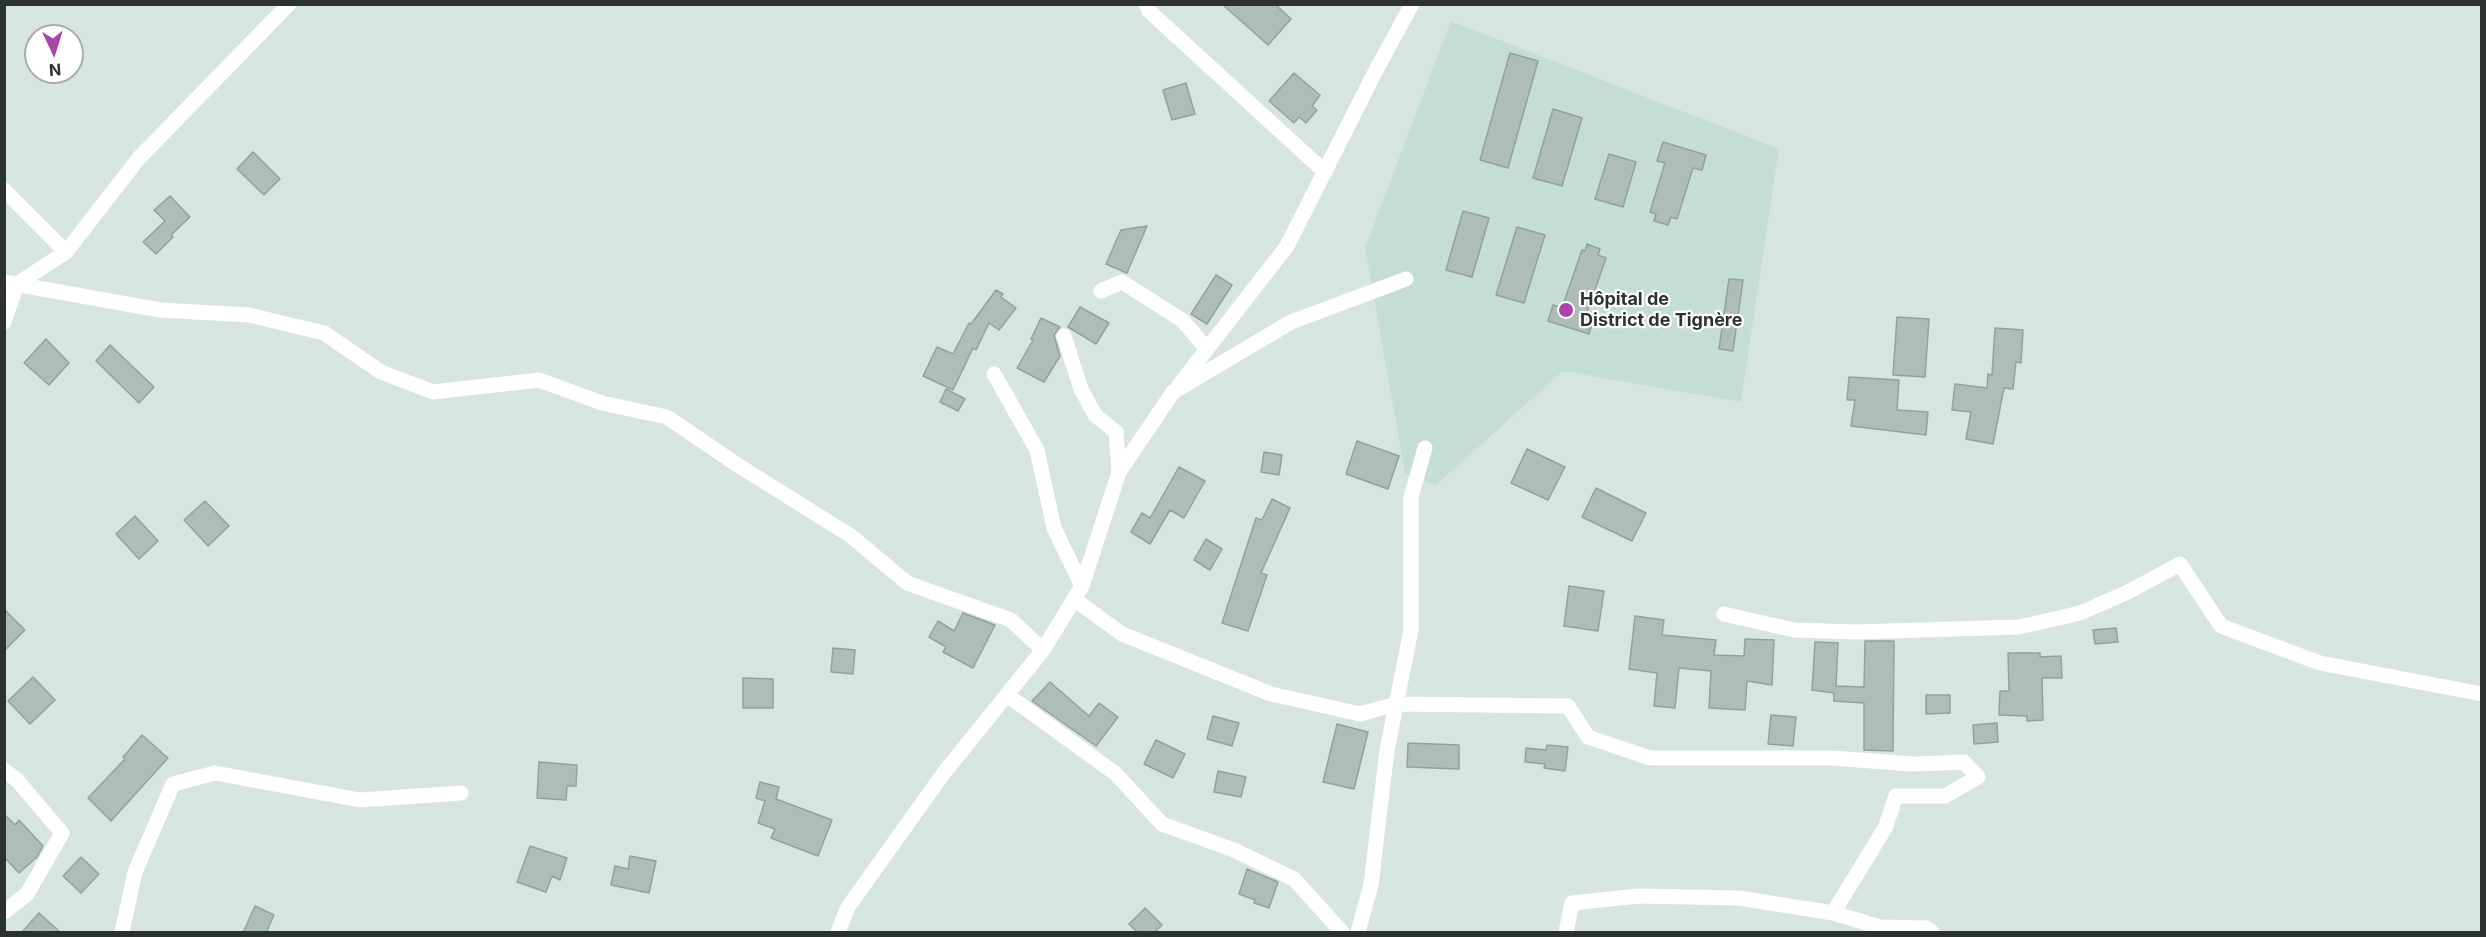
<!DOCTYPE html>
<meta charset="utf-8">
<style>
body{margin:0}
#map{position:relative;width:2486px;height:937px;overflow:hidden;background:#d6e6df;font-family:Inter,sans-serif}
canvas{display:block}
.frame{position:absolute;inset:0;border:6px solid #2b322f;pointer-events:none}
.north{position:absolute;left:24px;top:24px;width:60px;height:60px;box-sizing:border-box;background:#fff;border:2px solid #aaadac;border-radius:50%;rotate:176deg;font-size:16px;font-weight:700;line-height:24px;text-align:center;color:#2b322f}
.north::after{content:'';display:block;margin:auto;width:21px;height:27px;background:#aa44a7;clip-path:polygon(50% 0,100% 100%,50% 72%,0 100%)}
</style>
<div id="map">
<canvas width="2486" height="937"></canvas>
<div class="frame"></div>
<div class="north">N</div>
</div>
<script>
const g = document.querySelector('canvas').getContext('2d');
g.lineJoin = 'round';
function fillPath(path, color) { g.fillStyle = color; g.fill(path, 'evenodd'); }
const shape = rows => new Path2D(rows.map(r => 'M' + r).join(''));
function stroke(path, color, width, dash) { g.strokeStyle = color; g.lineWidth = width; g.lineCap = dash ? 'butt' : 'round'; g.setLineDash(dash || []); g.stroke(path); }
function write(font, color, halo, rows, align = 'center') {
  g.font = font + ' Inter,sans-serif'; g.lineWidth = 4.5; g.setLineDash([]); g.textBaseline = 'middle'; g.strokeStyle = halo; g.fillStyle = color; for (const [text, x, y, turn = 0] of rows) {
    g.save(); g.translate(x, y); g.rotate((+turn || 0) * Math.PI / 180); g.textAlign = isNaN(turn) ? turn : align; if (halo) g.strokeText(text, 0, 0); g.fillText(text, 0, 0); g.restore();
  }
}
const built = shape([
 [1451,21,1779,149,1741,402,1563,371,1436,485,1405,473,1365,248]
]);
const building = shape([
 [1222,4,1275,4,1291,19,1268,45,1222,4],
 [1510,53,1538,61,1508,168,1480,160,1510,53],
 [1294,73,1320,95,1312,106,1317,110,1306,123,1299,117,1294,123,1269,101,1294,73],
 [1186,83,1195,114,1172,120,1163,90,1186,83],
 [1553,109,1582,118,1562,186,1533,178,1553,109],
 [1663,142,1706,155,1702,170,1693,168,1677,219,1671,217,1668,225,1654,221,1656,214,1650,212,1665,163,1657,161,1663,142],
 [253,152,280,179,264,195,237,169,253,152],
 [1609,154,1636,162,1623,207,1595,199,1609,154],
 [170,196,190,217,171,235,173,237,156,254,143,242,165,221,154,210,170,196],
 [1463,211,1489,218,1472,277,1446,270,1463,211],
 [1147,226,1127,273,1106,264,1121,230,1147,226],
 [1517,227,1545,235,1524,303,1496,295,1517,227],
 [1587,244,1600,249,1598,255,1606,258,1585,318,1593,320,1589,334,1548,321,1553,305,1562,308,1582,250,1585,251,1587,244],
 [1216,275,1232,285,1207,324,1191,314,1216,275],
 [1729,279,1743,280,1733,351,1719,349,1729,279],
 [996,290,1003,294,1001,297,1016,308,999,330,989,323,976,350,973,348,953,390,923,376,937,347,953,354,969,323,971,324,996,290],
 [1080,307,1109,323,1096,344,1068,327,1080,307],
 [1897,317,1929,319,1925,377,1893,375,1897,317],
 [1041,318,1060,327,1054,335,1060,356,1044,382,1017,368,1033,340,1031,339,1041,318],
 [1995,328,2023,330,2021,363,2016,362,2013,389,2004,388,1993,444,1966,439,1971,412,1952,410,1955,384,1987,388,1988,374,1992,375,1995,328],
 [46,339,69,363,49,385,24,363,46,339],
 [110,345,154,387,139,403,96,361,110,345],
 [1849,377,1899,380,1897,410,1928,412,1926,435,1851,426,1855,400,1847,400,1849,377],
 [946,389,965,399,958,411,940,402,946,389],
 [1357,441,1399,456,1388,489,1346,474,1357,441],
 [1527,449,1565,467,1548,500,1511,483,1527,449],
 [1264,452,1282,455,1279,475,1261,472,1264,452],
 [1179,467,1205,481,1184,518,1170,510,1150,544,1131,532,1142,513,1150,518,1179,467],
 [1596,488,1646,513,1632,541,1582,517,1596,488],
 [1272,499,1290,508,1261,573,1267,575,1248,631,1222,623,1256,518,1262,520,1272,499],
 [205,501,229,526,208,546,184,520,205,501],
 [135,516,158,541,139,559,116,534,135,516],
 [1206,539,1222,549,1210,570,1194,560,1206,539],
 [1569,586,1604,591,1598,631,1564,626,1569,586],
 [4,609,25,630,4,651,4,609],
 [963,613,995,625,973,668,943,652,946,647,929,637,938,621,954,631,963,613],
 [1635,616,1664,620,1662,635,1716,640,1714,655,1744,656,1745,639,1774,640,1772,685,1747,681,1745,710,1709,708,1711,671,1679,668,1675,708,1654,706,1657,673,1629,669,1635,616],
 [2116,628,2118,642,2095,644,2093,630,2116,628],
 [1865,641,1894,641,1893,751,1864,750,1864,703,1834,701,1834,693,1812,690,1815,642,1838,643,1836,686,1864,687,1865,641],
 [833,648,855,650,853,674,831,672,833,648],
 [2008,653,2040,653,2040,657,2061,656,2062,678,2042,678,2043,720,2027,721,2027,716,1999,715,2000,691,2009,691,2008,653],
 [33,677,55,700,30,724,8,701,33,677],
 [743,678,773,679,773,708,743,708,743,678],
 [1050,682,1089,716,1099,703,1118,717,1096,746,1032,701,1050,682],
 [1926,695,1950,695,1950,713,1926,714,1926,695],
 [1771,715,1796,717,1793,746,1768,744,1771,715],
 [1213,716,1239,723,1232,746,1207,739,1213,716],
 [1997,723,1998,742,1974,744,1973,725,1997,723],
 [1337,724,1368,732,1354,789,1323,782,1337,724],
 [142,735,168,758,111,821,88,798,125,759,123,757,142,735],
 [1156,740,1185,754,1173,778,1144,764,1156,740],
 [1408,743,1459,745,1459,769,1407,767,1408,743],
 [1547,745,1568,747,1565,771,1544,768,1545,764,1525,762,1526,748,1546,750,1547,745],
 [539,762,577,765,576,786,567,786,566,800,537,798,539,762],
 [1218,771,1246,777,1241,797,1214,792,1218,771],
 [760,782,779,787,776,799,832,820,818,856,771,838,775,829,758,823,765,801,756,798,760,782],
 [4,814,15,825,19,820,43,846,37,857,19,873,4,857,4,814],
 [530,846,567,858,560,880,552,876,546,892,517,882,530,846],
 [630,856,656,861,649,893,611,885,615,866,628,869,630,856],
 [81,857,99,874,81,893,63,876,81,857],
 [1247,869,1278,882,1269,908,1254,903,1255,900,1239,894,1247,869],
 [255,906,274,915,266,933,243,933,255,906],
 [1145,908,1162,925,1154,933,1138,933,1129,924,1145,908],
 [39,913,61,933,21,933,39,913]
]);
const minor = shape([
 [1146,4,1149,11,1325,172],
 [4,190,66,252],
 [4,282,160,310,249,315,324,333,381,372,433,392,539,380,602,403,667,417,736,464,851,536,907,583,1011,620,1043,650],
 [1101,291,1122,282,1182,320,1207,349],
 [4,322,17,284,66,252,139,158,289,4],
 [1064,336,1081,389,1095,415,1116,432,1119,472],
 [994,374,1037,450,1054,528,1082,586],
 [1179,385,1287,246,1374,74,1412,4],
 [1074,599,1122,634,1271,694,1360,714,1396,704,1568,706,1588,737,1650,758,1831,758,1913,764,1964,762,1978,777,1945,796,1896,796,1885,828,1833,913],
 [1724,614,1794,630,1856,632,2019,627,2080,613,2128,592,2180,564,2221,626,2320,663,2482,694],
 [1007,695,1116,774,1162,824,1234,850,1294,879,1342,932],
 [4,770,17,780,62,833,27,894,4,912],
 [122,932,135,872,173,784,215,773,360,800,461,793],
 [838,932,848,907,943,774,1043,650,1082,586,1119,472,1173,392,1291,322,1406,279],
 [1358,932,1371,885,1387,750,1411,630,1411,497,1425,448],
 [1566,932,1572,903,1638,896,1739,898,1833,913,1880,927,1926,928,1932,932]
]);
const markers = [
 [1566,310,8,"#aa44a7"]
];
const poiNames = [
 ["Hôpital de",1580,300],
 ["District de Tignère",1580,321]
];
fillPath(built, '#c5ded3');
fillPath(building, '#aebeb7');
stroke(building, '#92a29b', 1.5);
stroke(minor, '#fff', 15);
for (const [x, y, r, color] of markers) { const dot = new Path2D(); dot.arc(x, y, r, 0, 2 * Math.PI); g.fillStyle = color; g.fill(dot); stroke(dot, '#fff', 2); }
write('bold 18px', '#2b322f', '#fff', poiNames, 'left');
</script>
